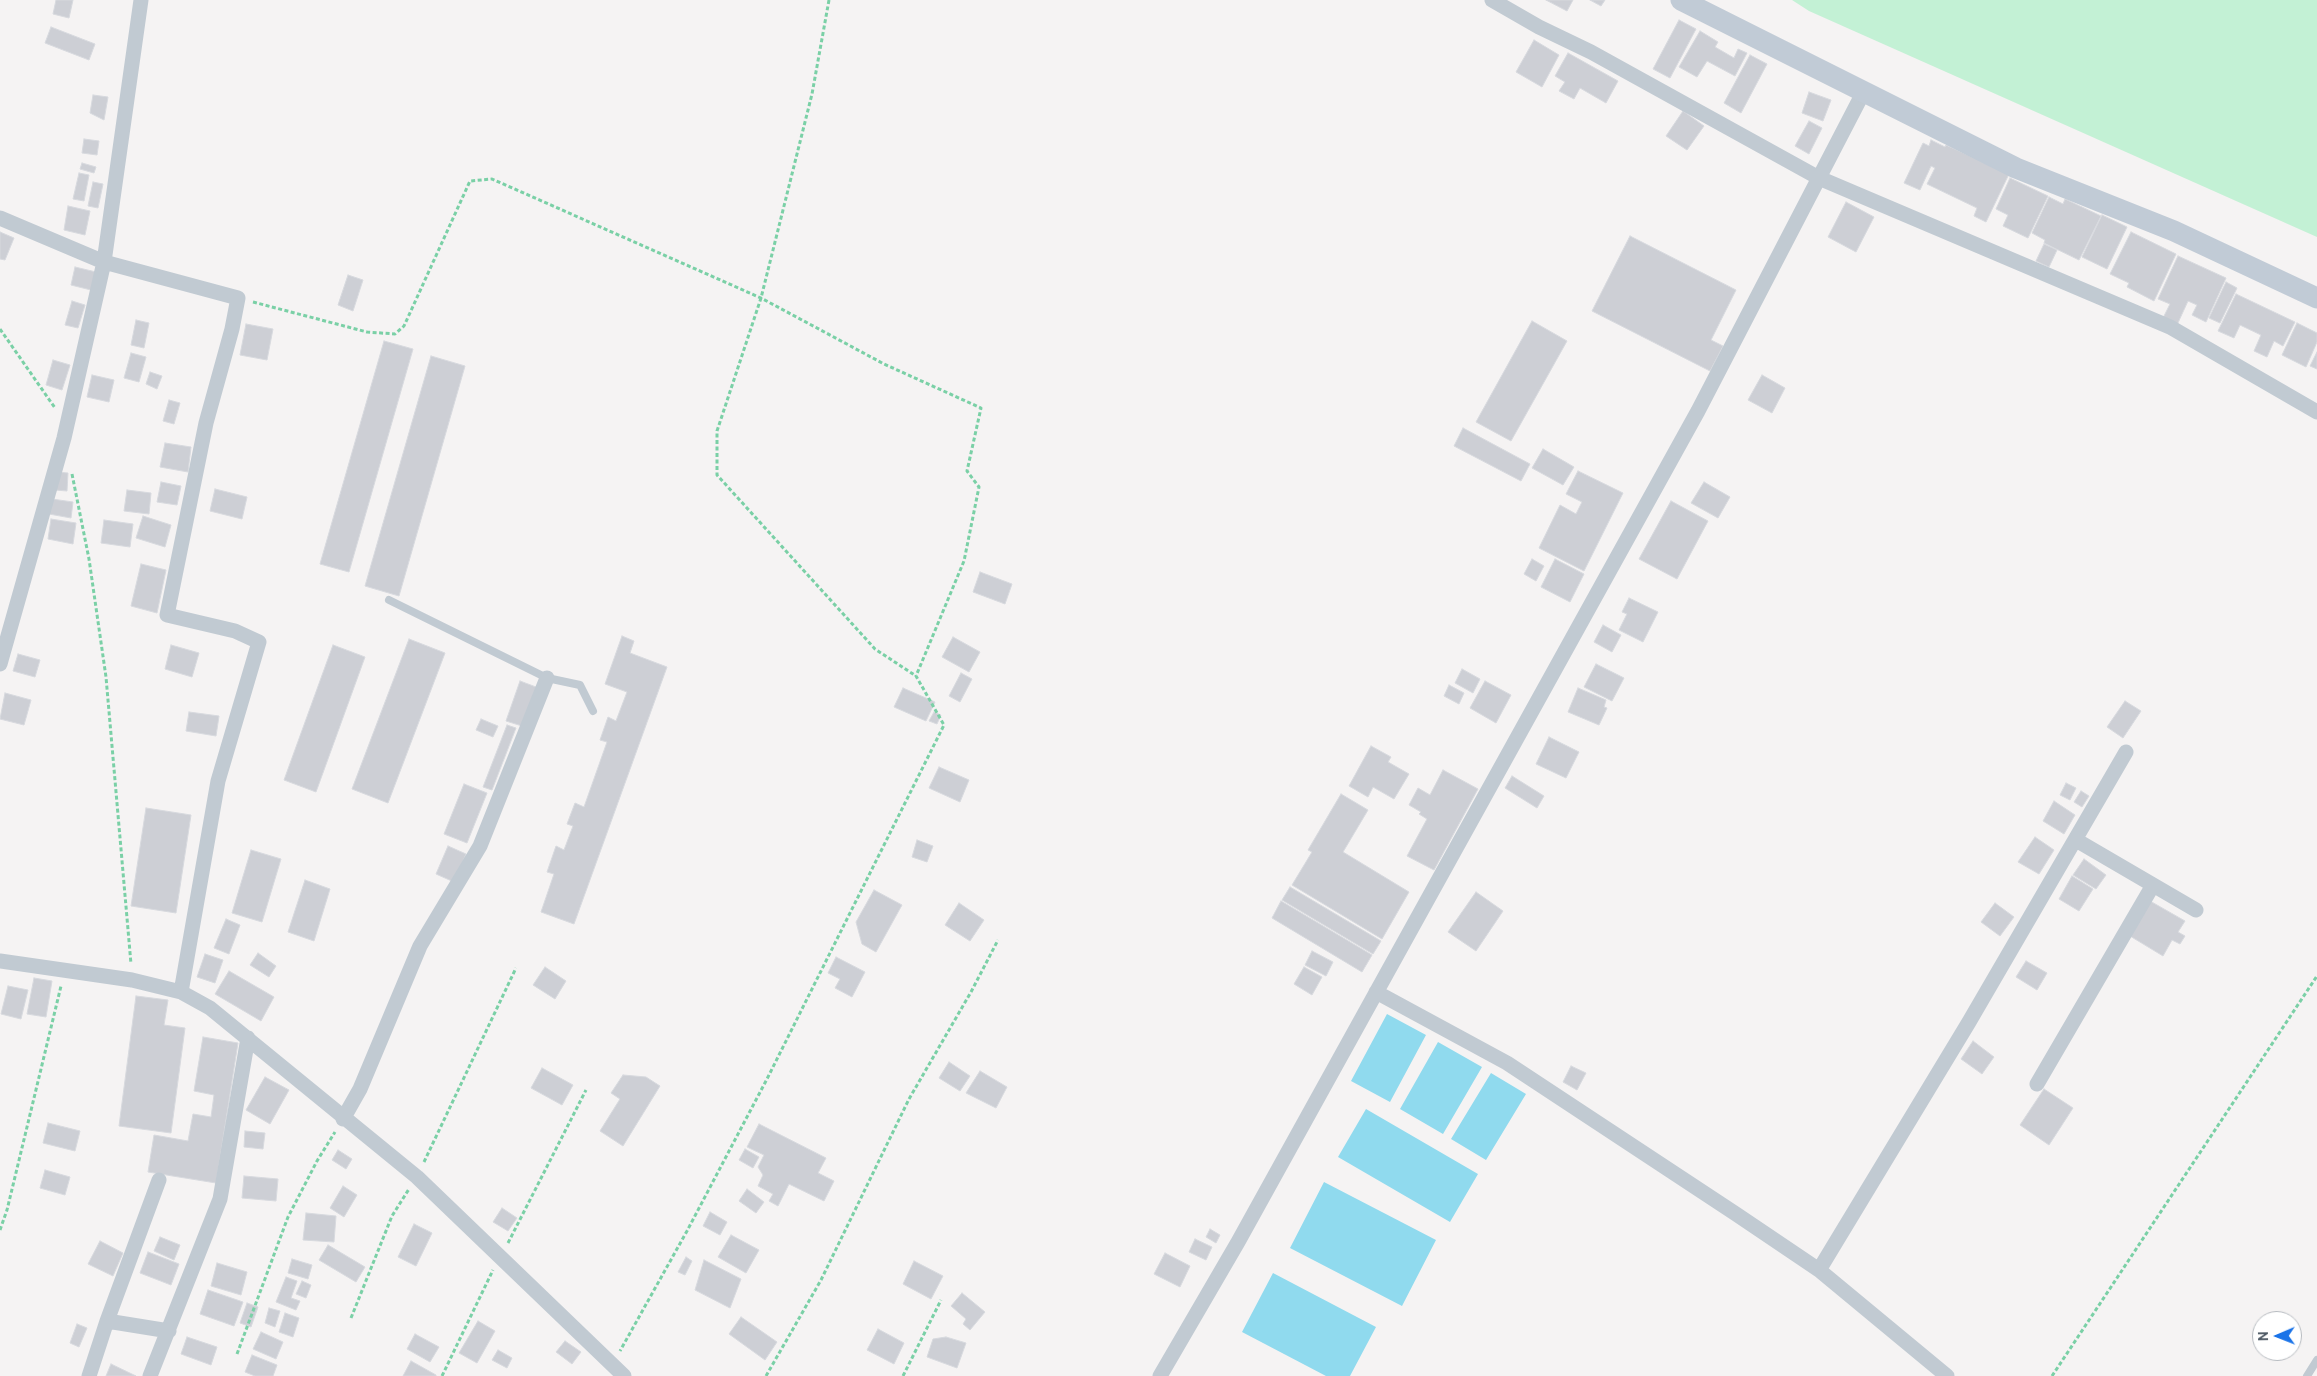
<!DOCTYPE html>
<style>
body{margin:0}
#map{position:relative;width:2317px;height:1376px;overflow:hidden;background:#f5f3f3;font-family:Cabin,sans-serif}
canvas{display:block}
.north{position:absolute;left:2252px;top:1311px;width:50px;height:50px;box-sizing:border-box;background:#fff;border:1px solid #b7bbc0;border-radius:50%;rotate:269deg;font-size:14px;font-weight:700;line-height:20px;text-align:center;color:#4a5661}
.north::after{content:'';display:block;margin:auto;width:18px;height:22px;background:#1a73e8;clip-path:polygon(50% 0,100% 100%,50% 72%,0 100%)}
</style>
<div id="map">
<canvas width="2317" height="1376"></canvas>
<div class="north">N</div>
</div>
<script>
const g = document.querySelector('canvas').getContext('2d');
g.lineJoin = 'round';
function fillPath(path, color) { g.fillStyle = color; g.fill(path, 'evenodd'); }
const shape = rows => new Path2D(rows.map(r => 'M' + r).join(''));
function stroke(path, color, width, dash) { g.strokeStyle = color; g.lineWidth = width; g.lineCap = dash ? 'butt' : 'round'; g.setLineDash(dash || []); g.stroke(path); }
const green = shape([
 [1792,0,2317,0,2317,237,1809,11]
]);
const water = shape([
 [1387,1014,1426,1035,1390,1102,1351,1081],
 [1438,1042,1482,1067,1443,1134,1400,1109],
 [1491,1073,1526,1094,1486,1160,1451,1139],
 [1366,1109,1478,1174,1450,1222,1338,1157],
 [1324,1182,1436,1240,1402,1306,1290,1248],
 [1273,1273,1376,1327,1350,1376,1326,1376,1242,1332]
]);
const building = shape([
 [56,0,73,0,69,18,53,14,56,0],
 [1546,0,1573,0,1567,11,1546,0],
 [1590,0,1605,0,1601,6,1590,0],
 [1679,20,1696,29,1670,78,1653,69,1679,20],
 [51,27,95,44,89,60,45,43,51,27],
 [1700,31,1718,42,1715,47,1734,58,1738,49,1747,53,1735,76,1707,61,1697,77,1679,67,1700,31],
 [1534,40,1559,55,1542,87,1516,72,1534,40],
 [1568,53,1618,81,1606,103,1580,88,1574,99,1559,91,1565,82,1555,76,1568,53],
 [1750,55,1767,64,1741,113,1724,103,1750,55],
 [1809,92,1831,100,1823,121,1802,113,1809,92],
 [93,95,108,97,104,120,90,113,93,95],
 [1683,111,1704,126,1687,150,1666,136,1683,111],
 [1809,121,1822,128,1809,154,1795,146,1809,121],
 [84,139,99,141,97,155,82,153,84,139],
 [1931,140,1945,147,1946,145,2009,174,1986,222,1974,216,1977,208,1927,184,1935,168,1931,166,1920,190,1904,183,1923,143,1929,146,1931,140],
 [82,163,96,167,94,173,80,169,82,163],
 [79,173,89,175,84,201,73,199,79,173],
 [2010,178,2048,196,2028,238,2003,226,2008,215,1996,209,2010,178],
 [93,182,103,184,98,208,88,206,93,182],
 [2049,197,2063,204,2065,199,2101,216,2079,260,2044,243,2045,240,2032,233,2049,197],
 [1846,202,1874,217,1856,252,1828,237,1846,202],
 [68,206,90,211,85,235,64,230,68,206],
 [2102,215,2127,227,2107,269,2082,257,2102,215],
 [0,232,14,238,5,260,0,259,0,232],
 [2131,232,2176,254,2154,301,2127,287,2129,283,2110,274,2131,232],
 [1630,236,1736,290,1711,340,1723,346,1710,371,1592,311,1630,236],
 [2044,244,2057,250,2049,267,2036,261,2044,244],
 [2178,256,2226,278,2206,322,2192,315,2197,305,2188,301,2177,325,2163,318,2170,304,2158,299,2178,256],
 [75,267,96,272,91,290,71,285,75,267],
 [348,275,363,280,353,311,338,305,348,275],
 [2226,282,2237,288,2220,323,2209,318,2226,282],
 [2236,294,2295,322,2283,346,2274,341,2267,357,2254,351,2261,335,2240,325,2234,338,2218,331,2236,294],
 [72,301,85,305,78,328,65,325,72,301],
 [136,320,149,323,144,348,131,345,136,320],
 [1532,321,1567,341,1511,441,1476,422,1532,321],
 [2297,323,2317,333,2317,342,2306,367,2282,355,2297,323],
 [246,324,273,329,267,360,240,355,246,324],
 [384,341,413,349,349,572,320,564,384,341],
 [2317,352,2317,369,2310,366,2317,352],
 [131,353,146,357,139,382,124,378,131,353],
 [431,356,465,366,399,596,365,586,431,356],
 [53,360,70,365,62,390,46,385,53,360],
 [150,372,162,376,157,389,146,384,150,372],
 [92,375,114,380,109,402,87,397,92,375],
 [1762,375,1785,388,1772,413,1748,400,1762,375],
 [169,400,180,403,174,424,163,421,169,400],
 [1463,428,1530,464,1521,481,1454,446,1463,428],
 [165,443,191,447,188,472,160,467,165,443],
 [1543,449,1574,467,1563,485,1532,468,1543,449],
 [1578,471,1623,493,1584,571,1539,548,1560,505,1576,514,1582,502,1566,494,1578,471],
 [57,472,68,473,67,491,55,490,57,472],
 [161,482,181,486,177,505,157,502,161,482],
 [1704,482,1730,497,1718,518,1691,503,1704,482],
 [215,489,247,497,242,519,210,511,215,489],
 [127,490,151,493,149,514,124,511,127,490],
 [52,499,73,502,71,518,49,514,52,499],
 [1671,501,1708,521,1677,579,1639,559,1671,501],
 [143,516,171,525,165,547,136,538,143,516],
 [51,519,76,523,73,544,48,539,51,519],
 [104,520,133,524,130,547,101,543,104,520],
 [1532,559,1544,566,1536,581,1524,574,1532,559],
 [1555,559,1584,574,1570,602,1541,587,1555,559],
 [141,564,166,570,157,613,131,606,141,564],
 [980,572,1012,584,1005,604,973,592,980,572],
 [1629,598,1658,612,1643,642,1619,630,1627,614,1622,612,1629,598],
 [1603,625,1621,635,1612,652,1594,642,1603,625],
 [622,636,634,641,630,653,667,667,574,924,541,912,554,874,547,872,556,846,564,850,573,826,567,824,575,803,584,807,607,742,600,740,608,717,616,721,627,692,605,684,622,636],
 [953,637,980,652,969,672,942,657,953,637],
 [409,639,445,653,388,803,352,789,409,639],
 [171,645,199,653,192,677,165,669,171,645],
 [333,645,365,657,316,792,284,780,333,645],
 [18,654,40,660,35,677,13,671,18,654],
 [1596,664,1624,678,1612,701,1584,687,1596,664],
 [1462,669,1480,679,1473,693,1455,683,1462,669],
 [961,673,972,679,960,702,949,696,961,673],
 [520,681,536,687,522,726,506,721,520,681],
 [1485,681,1511,695,1496,723,1470,708,1485,681],
 [1449,685,1464,693,1459,704,1444,696,1449,685],
 [903,688,935,702,926,721,894,707,903,688],
 [1578,688,1606,700,1604,707,1607,708,1599,725,1568,712,1578,688],
 [5,693,31,700,24,725,0,719,5,693],
 [2125,701,2141,711,2123,738,2107,727,2125,701],
 [189,712,219,716,216,736,186,731,189,712],
 [934,712,941,715,937,724,929,721,934,712],
 [481,719,498,726,493,737,476,730,481,719],
 [507,725,516,728,492,790,483,787,507,725],
 [1549,737,1579,752,1566,778,1536,764,1549,737],
 [1371,746,1391,757,1388,762,1409,774,1394,799,1373,787,1368,797,1349,786,1371,746],
 [939,767,969,780,960,802,929,788,939,767],
 [1443,770,1478,789,1434,870,1407,856,1427,819,1419,814,1421,812,1409,805,1418,788,1430,795,1443,770],
 [1512,776,1544,796,1537,808,1505,788,1512,776],
 [2066,783,2076,788,2070,800,2060,795,2066,783],
 [464,784,487,793,467,843,444,834,464,784],
 [2081,791,2089,796,2082,807,2074,802,2081,791],
 [1341,794,1368,810,1343,852,1409,892,1382,939,1292,885,1312,852,1308,850,1341,794],
 [2054,801,2075,815,2064,834,2043,821,2054,801],
 [146,808,191,815,176,913,131,906,146,808],
 [2035,837,2054,850,2039,874,2018,862,2035,837],
 [917,840,933,846,927,862,912,857,917,840],
 [448,846,466,854,454,882,436,874,448,846],
 [251,850,281,859,262,922,232,913,251,850],
 [2084,859,2106,875,2096,889,2073,875,2084,859],
 [2072,876,2093,889,2079,911,2059,899,2072,876],
 [305,880,330,889,314,941,288,932,305,880],
 [1290,887,1381,941,1373,954,1282,900,1290,887],
 [874,890,902,905,876,952,862,944,856,922,874,890],
 [1476,892,1503,911,1476,951,1448,932,1476,892],
 [1281,901,1372,955,1362,972,1272,918,1281,901],
 [2150,901,2185,921,2178,932,2185,936,2180,944,2172,940,2163,956,2130,936,2150,901],
 [959,903,984,920,970,941,945,925,959,903],
 [1995,903,2014,917,2000,936,1981,922,1995,903],
 [226,919,240,925,229,954,214,948,226,919],
 [1312,951,1333,962,1326,976,1305,965,1312,951],
 [258,953,276,966,269,977,250,965,258,953],
 [205,954,223,960,215,983,197,977,205,954],
 [836,957,865,972,852,997,835,988,840,979,828,973,836,957],
 [2026,961,2047,973,2037,990,2016,977,2026,961],
 [545,967,566,981,555,999,533,985,545,967],
 [1304,967,1322,977,1312,995,1294,984,1304,967],
 [229,971,274,997,261,1021,215,994,229,971],
 [34,978,52,981,46,1017,27,1014,34,978],
 [8,986,28,990,21,1019,1,1014,8,986],
 [136,996,168,1000,164,1025,185,1028,171,1133,119,1126,136,996],
 [203,1037,238,1043,216,1183,148,1172,154,1135,188,1141,193,1114,211,1117,214,1095,194,1091,203,1037],
 [1973,1041,1994,1057,1982,1074,1961,1059,1973,1041],
 [949,1062,970,1076,960,1091,939,1078,949,1062],
 [1571,1066,1586,1073,1577,1090,1563,1082,1571,1066],
 [542,1068,573,1085,562,1105,531,1088,542,1068],
 [980,1071,1007,1087,996,1108,966,1093,980,1071],
 [623,1075,646,1077,660,1086,623,1146,600,1131,620,1099,611,1093,623,1075],
 [265,1077,289,1090,270,1124,246,1110,265,1077],
 [2044,1089,2073,1108,2049,1145,2020,1125,2044,1089],
 [48,1123,80,1131,75,1151,43,1143,48,1123],
 [759,1124,826,1158,818,1173,834,1181,824,1201,789,1184,778,1206,769,1201,773,1194,758,1186,763,1175,758,1167,764,1155,747,1147,759,1124],
 [245,1131,265,1133,263,1149,244,1147,245,1131],
 [745,1149,759,1157,753,1168,739,1160,745,1149],
 [338,1150,352,1159,346,1169,332,1160,338,1150],
 [45,1170,70,1177,65,1195,40,1188,45,1170],
 [244,1176,278,1179,276,1201,242,1198,244,1176],
 [343,1186,357,1195,344,1217,330,1208,343,1186],
 [747,1189,764,1202,756,1213,739,1201,747,1189],
 [502,1208,517,1218,508,1231,493,1222,502,1208],
 [710,1212,727,1222,720,1235,703,1226,710,1212],
 [306,1213,336,1216,334,1242,303,1240,306,1213],
 [414,1224,432,1233,416,1266,398,1257,414,1224],
 [1210,1229,1220,1235,1216,1243,1206,1237,1210,1229],
 [731,1235,759,1250,746,1273,718,1257,731,1235],
 [160,1237,180,1245,174,1260,154,1251,160,1237],
 [1195,1239,1212,1247,1206,1260,1189,1252,1195,1239],
 [100,1241,123,1253,113,1276,88,1264,100,1241],
 [328,1245,365,1267,356,1282,319,1260,328,1245],
 [148,1252,179,1264,171,1285,140,1273,148,1252],
 [1165,1253,1190,1266,1180,1287,1154,1274,1165,1253],
 [686,1257,692,1261,685,1275,678,1272,686,1257],
 [292,1259,312,1265,308,1279,288,1273,292,1259],
 [704,1260,741,1279,730,1308,695,1290,704,1260],
 [914,1261,943,1276,931,1299,903,1284,914,1261],
 [217,1263,247,1272,241,1295,211,1286,217,1263],
 [286,1277,297,1281,291,1298,300,1301,296,1310,276,1302,286,1277],
 [302,1281,311,1285,306,1298,296,1294,302,1281],
 [208,1290,243,1302,234,1326,200,1314,208,1290],
 [962,1293,985,1312,970,1330,963,1324,966,1319,951,1306,962,1293],
 [247,1303,258,1307,251,1327,240,1323,247,1303],
 [269,1308,280,1311,275,1327,265,1323,269,1308],
 [285,1313,299,1318,293,1337,279,1332,285,1313],
 [741,1317,777,1342,765,1360,729,1334,741,1317],
 [478,1321,495,1331,477,1363,459,1353,478,1321],
 [77,1324,87,1328,79,1347,70,1343,77,1324],
 [878,1329,904,1343,894,1364,867,1350,878,1329],
 [261,1332,283,1342,276,1359,253,1349,261,1332],
 [415,1334,439,1347,430,1362,407,1349,415,1334],
 [187,1337,217,1347,211,1365,181,1354,187,1337],
 [946,1337,966,1343,957,1368,927,1357,933,1339,946,1337],
 [565,1341,581,1352,572,1364,556,1352,565,1341],
 [498,1350,512,1358,507,1368,492,1360,498,1350],
 [252,1355,277,1365,273,1376,255,1376,245,1372,252,1355],
 [411,1361,436,1375,436,1376,403,1376,411,1361],
 [111,1364,136,1376,106,1376,111,1364]
]);
const path = shape([
 [829,0,812,94,761,298,717,431,717,475,875,649,916,676],
 [253,302,367,332,395,334,404,326,470,181,492,179,761,298,884,364,981,408,967,471,979,487,964,561,916,676,944,725,767,1079,687,1231,620,1351],
 [0,329,55,408],
 [72,474,89,559,106,677,131,964],
 [424,1162,516,968],
 [0,1230,7,1210,61,986],
 [508,1243,586,1090],
 [351,1318,392,1216,409,1189],
 [237,1354,288,1217,317,1161,335,1132],
 [442,1376,493,1270],
 [766,1376,821,1280,909,1099,971,992,998,940],
 [903,1376,941,1300],
 [2052,1376,2317,976]
]);
const service = shape([
 [389,600,547,678,580,685,593,711],
 [2307,1376,2317,1360]
]);
const minor = shape([
 [141,0,104,262,238,298,232,329,206,423,167,615,235,631,259,642,218,781,181,992],
 [1492,0,1539,27,1591,52,1819,178,2170,327,2317,412],
 [0,218,104,262,64,438,0,664],
 [2076,840,2196,910],
 [0,961,132,980,181,992,210,1008,417,1177,624,1376],
 [1376,992,1507,1063,1736,1214,1819,1270,1947,1376],
 [2037,1084,2153,885],
 [343,1119,360,1089,420,946,480,846,547,678],
 [1819,1270,1969,1022,2126,752],
 [107,1321,159,1180],
 [89,1376,107,1321,169,1331],
 [150,1376,220,1199,248,1038],
 [1160,1376,1238,1242,1698,411,1863,93]
]);
const secondary = shape([
 [1681,0,2016,168,2174,231,2317,298]
]);
fillPath(green, '#c3f1d5');
fillPath(water, '#90daee');
fillPath(building, '#cdcfd5');
stroke(building, '#d7d9de', 1);
stroke(path, '#7ad0a6', 3, [4, 2.5]);
stroke(service, '#c1cad2', 8);
stroke(minor, '#c1cad2', 15);
stroke(secondary, '#c1cbd6', 21);
</script>
